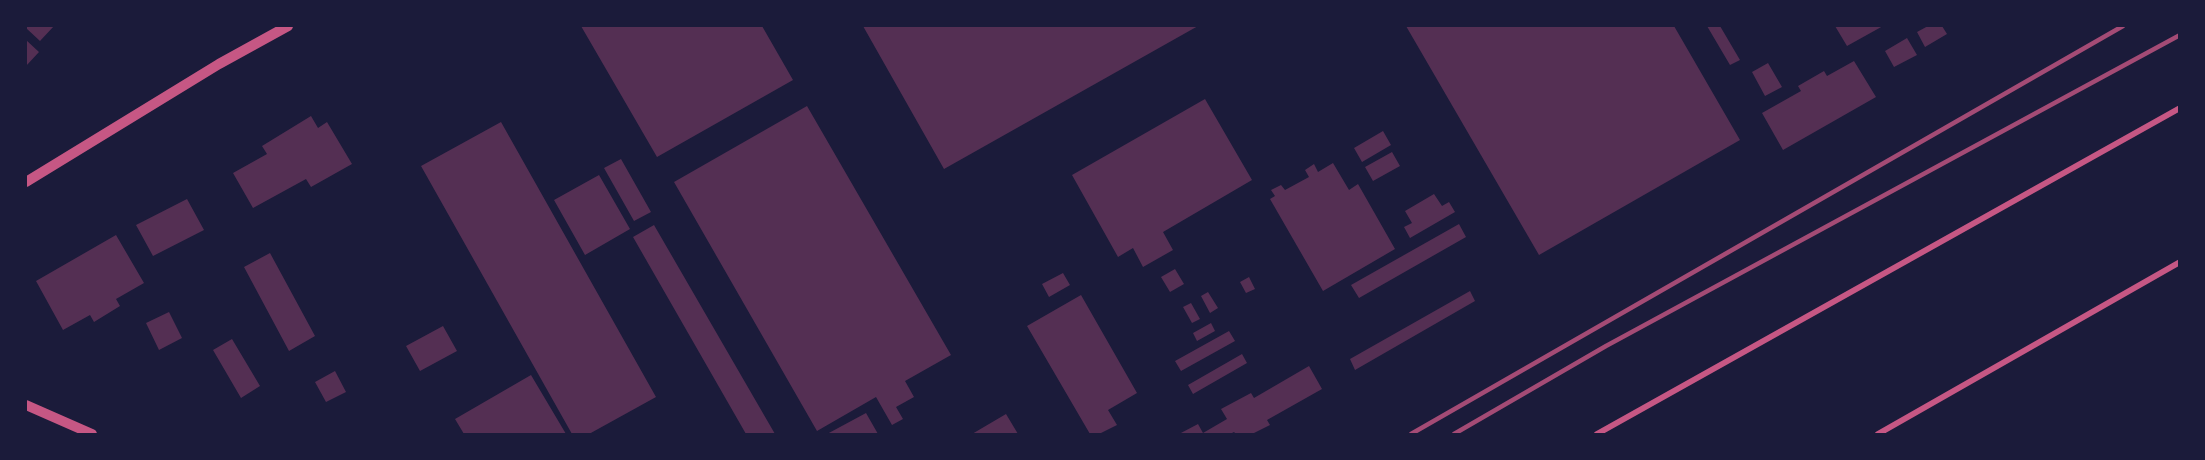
<!DOCTYPE html>
<style>
body{margin:0}
#map{position:relative;width:2205px;height:460px;overflow:hidden;background:#1b1b3a;font-family:"Source Sans 3",sans-serif}
canvas{display:block}
.frame{position:absolute;inset:0;border:27px solid #1b1b3a;pointer-events:none}
</style>
<div id="map">
<canvas width="2205" height="460"></canvas>
<div class="frame"></div>
</div>
<script>
const g = document.querySelector('canvas').getContext('2d');
g.lineJoin = 'round';
function fillPath(path, color) { g.fillStyle = color; g.fill(path, 'evenodd'); }
const shape = rows => new Path2D(rows.map(r => 'M' + r).join(''));
function stroke(path, color, width, dash) { g.strokeStyle = color; g.lineWidth = width; g.lineCap = dash ? 'butt' : 'round'; g.setLineDash(dash || []); g.stroke(path); }
const building = shape([
 [26,26,54,26,40,41,26,28],
 [581,26,762,26,793,80,657,157],
 [863,26,1198,26,944,169],
 [1406,26,1674,26,1740,140,1539,255],
 [1707,26,1720,26,1740,60,1730,65],
 [1835,26,1883,26,1847,46],
 [1928,26,1942,26,1947,34,1925,47,1917,32],
 [1907,38,1917,55,1894,67,1885,51],
 [26,40,39,52,26,66],
 [1854,61,1876,97,1783,150,1762,113,1801,91,1798,86,1824,71,1827,76],
 [1768,63,1782,87,1765,96,1752,72],
 [1205,99,1252,180,1163,232,1173,250,1143,267,1133,248,1118,257,1072,175],
 [807,106,951,355,905,381,914,397,896,407,903,419,892,425,876,397,817,431,674,182],
 [311,116,318,128,327,122,352,164,311,187,306,179,253,208,233,173,267,154,262,146],
 [501,122,656,397,589,434,572,434,421,166],
 [1383,131,1391,145,1362,162,1354,148],
 [1392,152,1400,166,1373,181,1365,167],
 [621,159,651,212,634,221,604,168],
 [1333,163,1349,190,1358,184,1395,249,1323,291,1270,199,1275,196,1271,190,1281,185,1285,190,1309,177,1305,170,1314,164,1318,172],
 [599,175,630,229,585,255,554,200],
 [1434,194,1442,206,1449,202,1455,212,1410,238,1404,227,1412,223,1405,211],
 [187,199,204,230,153,256,136,225],
 [1459,224,1466,237,1359,298,1351,285],
 [654,225,775,434,746,434,633,237],
 [116,235,144,283,116,299,120,306,94,322,90,315,63,330,36,281],
 [270,253,315,336,289,351,244,267],
 [1175,269,1184,284,1170,292,1161,277],
 [1063,273,1070,285,1049,297,1042,284],
 [1249,277,1255,289,1246,293,1240,282],
 [1470,291,1475,301,1355,370,1350,359],
 [1208,292,1218,308,1210,313,1201,296],
 [1081,295,1137,393,1108,410,1117,425,1099,434,1090,434,1027,326],
 [1191,303,1200,319,1192,323,1183,307],
 [169,312,182,338,159,350,146,323],
 [1211,323,1215,331,1197,341,1193,333],
 [443,326,457,351,420,371,406,346],
 [1229,331,1235,341,1181,371,1175,361],
 [232,339,260,386,241,398,213,350],
 [1242,354,1247,363,1193,394,1188,385],
 [1309,366,1322,389,1267,420,1270,425,1252,434,1236,434,1234,432,1230,434,1179,434,1198,424,1203,433,1227,419,1221,409,1251,393,1254,398],
 [335,371,346,392,326,402,315,382],
 [531,375,566,434,464,434,455,419],
 [866,413,878,434,827,434],
 [1006,414,1018,434,972,434]
]);
const minor = shape([
 [1597,434,2180,108],
 [1878,434,2180,262]
]);
const tertiary = shape([
 [26,182,219,64,288,26],
 [26,405,92,434]
]);
const rail = shape([
 [1411,434,2123,26],
 [1454,434,1606,346,2180,35]
]);
fillPath(building, '#542f53');
stroke(minor, '#c65784', 6);
stroke(tertiary, '#c65784', 10);
stroke(rail, '#a44b75', 4.5);
</script>
